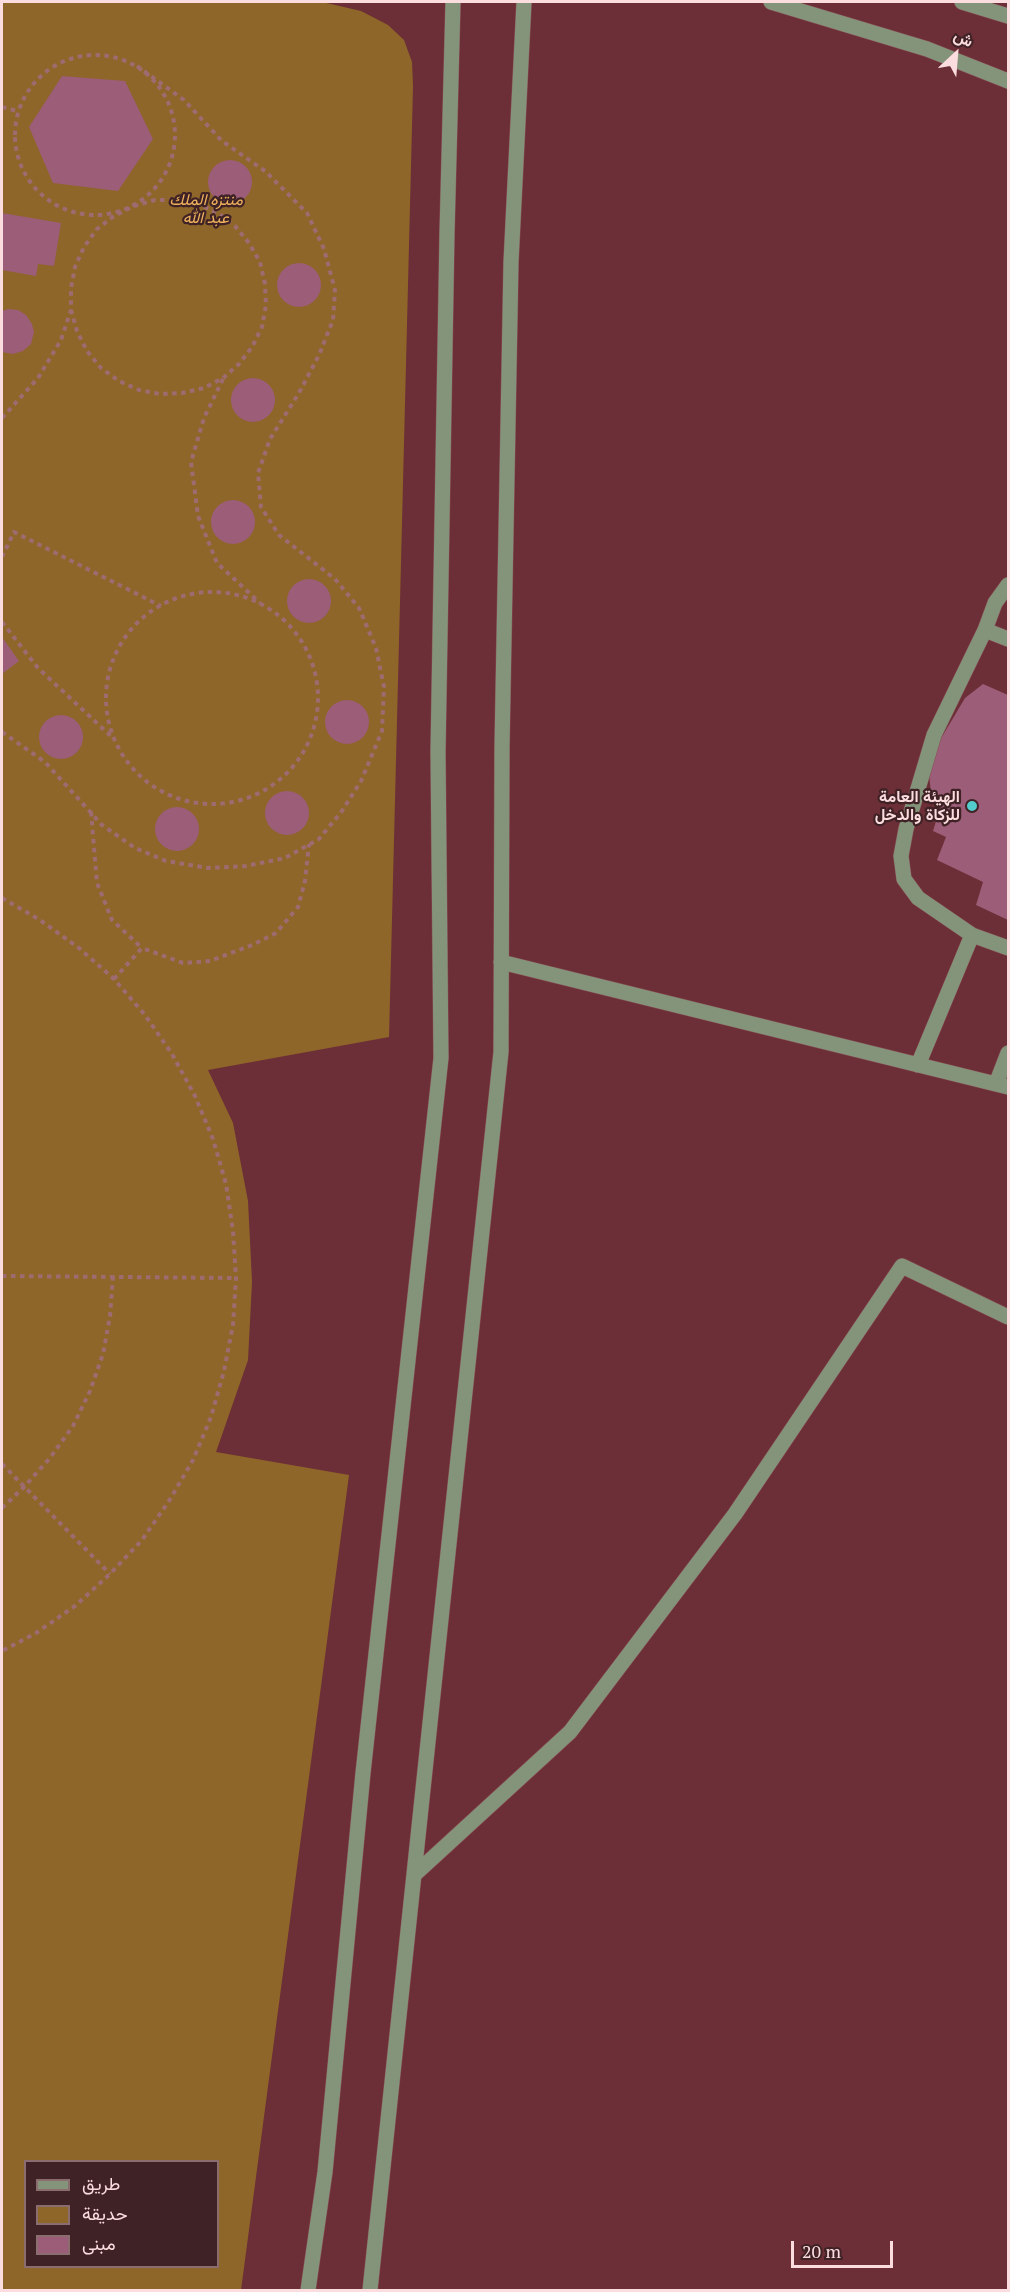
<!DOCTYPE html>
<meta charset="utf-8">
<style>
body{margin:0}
#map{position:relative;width:1010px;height:2292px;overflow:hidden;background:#6d2f37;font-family:"PT Serif",Vazirmatn,serif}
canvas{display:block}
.frame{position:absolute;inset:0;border:3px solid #fcdddf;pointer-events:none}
.legend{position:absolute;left:24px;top:2160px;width:195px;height:108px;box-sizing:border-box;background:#3f2225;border:2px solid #8b6d6f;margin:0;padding:8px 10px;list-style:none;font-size:18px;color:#fcdddf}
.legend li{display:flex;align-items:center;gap:12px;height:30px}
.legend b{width:30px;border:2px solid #8b6d6f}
.north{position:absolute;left:926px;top:24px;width:60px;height:60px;-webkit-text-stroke:4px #3f2225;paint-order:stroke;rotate:26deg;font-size:16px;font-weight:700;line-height:24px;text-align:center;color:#fcdddf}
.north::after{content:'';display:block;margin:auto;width:21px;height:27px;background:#fcdddf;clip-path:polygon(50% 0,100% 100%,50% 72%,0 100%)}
.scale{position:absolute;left:791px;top:2241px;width:102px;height:27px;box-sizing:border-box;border:3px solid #fcdddf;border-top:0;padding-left:8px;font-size:18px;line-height:21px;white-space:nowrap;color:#fcdddf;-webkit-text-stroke:4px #3f2225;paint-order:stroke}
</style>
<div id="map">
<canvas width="1010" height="2292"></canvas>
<div class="frame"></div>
<ul class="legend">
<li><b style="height:8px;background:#84947a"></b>طريق</li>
<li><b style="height:16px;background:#8f6629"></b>حديقة</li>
<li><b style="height:16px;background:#9b5d77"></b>مبنى</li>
</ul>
<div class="north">ش</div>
<div class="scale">20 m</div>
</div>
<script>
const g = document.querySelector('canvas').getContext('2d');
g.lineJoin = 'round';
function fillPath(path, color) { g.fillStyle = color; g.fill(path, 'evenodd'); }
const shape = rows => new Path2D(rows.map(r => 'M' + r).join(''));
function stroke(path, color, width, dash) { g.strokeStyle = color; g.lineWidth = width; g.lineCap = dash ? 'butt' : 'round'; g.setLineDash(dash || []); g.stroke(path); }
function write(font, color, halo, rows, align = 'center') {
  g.font = font + ' "PT Serif",Vazirmatn,serif'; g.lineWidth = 4.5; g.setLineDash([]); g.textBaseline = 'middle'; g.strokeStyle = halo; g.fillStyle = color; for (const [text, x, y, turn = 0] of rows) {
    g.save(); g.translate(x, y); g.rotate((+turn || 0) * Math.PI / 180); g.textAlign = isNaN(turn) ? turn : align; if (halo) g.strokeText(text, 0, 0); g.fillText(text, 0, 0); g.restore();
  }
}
const green = shape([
 [2,2,322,2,361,11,388,25,404,40,412,62,413,86,389,1037,208,1070,233,1123,248,1201,252,1282,248,1360,216,1452,349,1475,241,2290,2,2290],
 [26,2162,218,2162,218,2266,26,2266]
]);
const building = shape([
 [62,76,125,81,153,139,118,191,53,183,29,127],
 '208 182a22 22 0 1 1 44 0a22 22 0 1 1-44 0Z',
 [2,213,61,223,54,266,38,264,36,276,2,270],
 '277 285a22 22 0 1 1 44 0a22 22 0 1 1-44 0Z',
 [8,309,18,310,26,315,32,324,34,332,31,344,23,351,13,354,2,352,2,311],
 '231 400a22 22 0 1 1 44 0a22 22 0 1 1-44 0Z',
 '211 522a22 22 0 1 1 44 0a22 22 0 1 1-44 0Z',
 '287 601a22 22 0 1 1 44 0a22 22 0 1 1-44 0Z',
 [2,637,19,661,2,674],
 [983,684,1008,695,1008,920,976,905,983,882,937,860,946,837,933,831,940,808,932,803,929,774,940,740,965,698],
 '325 722a22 22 0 1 1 44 0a22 22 0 1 1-44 0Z',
 '39 737a22 22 0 1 1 44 0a22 22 0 1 1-44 0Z',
 '265 813a22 22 0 1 1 44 0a22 22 0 1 1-44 0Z',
 '155 829a22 22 0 1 1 44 0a22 22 0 1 1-44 0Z'
]);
const path = shape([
 '15 135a80 80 0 1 1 160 0a80 80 0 1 1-160 0Z',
 [2,107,17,111],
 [223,379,204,418,191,462,198,516,217,563,260,603],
 [2,418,38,378,61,340,71,310,71,288,75,267,84,247,97,229,114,216,134,206,155,200,176,200,198,204,218,213,235,226,249,243,260,262,265,284,266,305,262,327,252,347,239,364,223,378,204,388,182,393,160,394,139,390,119,381,101,368,87,351,77,331,71,310],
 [2,557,14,532,161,606],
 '106 698a106 106 0 1 1 212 0a106 106 0 1 1-212 0Z',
 [2,622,38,668,114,739],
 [2,732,45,762,102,825,135,848,166,861,208,868,246,866,285,858,319,839,342,811,361,781,382,731,384,687,376,648,359,608,335,579,279,535,261,507,258,473,270,439,299,393,319,355,333,320,335,290,324,249,307,213,265,171,222,141,184,100,137,66],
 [91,812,97,883,112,920,142,948],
 [2,898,40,920,79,948,114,979,145,1015,172,1054,195,1096,213,1139,226,1184,233,1231,236,1278,233,1325,224,1371,211,1417,193,1460,169,1501,142,1540,110,1574,75,1606,36,1633,2,1651],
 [114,979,142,948,183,963,210,961,252,945,276,933,298,907,305,881,309,844],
 [2,1276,236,1278],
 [2,1464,110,1574],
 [2,1508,24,1487,50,1458,73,1426,90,1391,103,1354,110,1316,113,1277]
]);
const minor = shape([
 [771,2,927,49,1008,81],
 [962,2,1008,16],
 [1008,585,995,603,985,630,934,735,906,829,901,856,904,879,918,898,972,935,1008,948],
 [985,630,1008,639],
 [501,962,1008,1087],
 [918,1065,972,935],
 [996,1084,1008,1053],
 [414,1875,570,1732,735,1514,902,1266,1008,1317],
 [308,2290,325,2172,363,1773,441,1058,438,752,447,233,453,2],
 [370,2290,501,1052,502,747,511,262,524,2]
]);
const markers = [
 [972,806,6,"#53cdcb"]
];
const parkNames = [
 ["منتزه الملك",206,200],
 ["عبد الله",206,218]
];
const poiNames = [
 ["الهيئة العامة",960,797],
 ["للزكاة والدخل",960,815]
];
fillPath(green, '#8f6629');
fillPath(building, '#9b5d77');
stroke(minor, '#874e55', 16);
stroke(path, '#9e6b71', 4, [4.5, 4.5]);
stroke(minor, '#84947a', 15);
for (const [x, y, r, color] of markers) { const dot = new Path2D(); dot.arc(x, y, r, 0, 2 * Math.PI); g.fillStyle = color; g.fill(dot); stroke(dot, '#3f2225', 2); }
write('italic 16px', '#eeb15d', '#3f2225', parkNames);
write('bold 16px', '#fcdddf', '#3f2225', poiNames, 'right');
</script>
